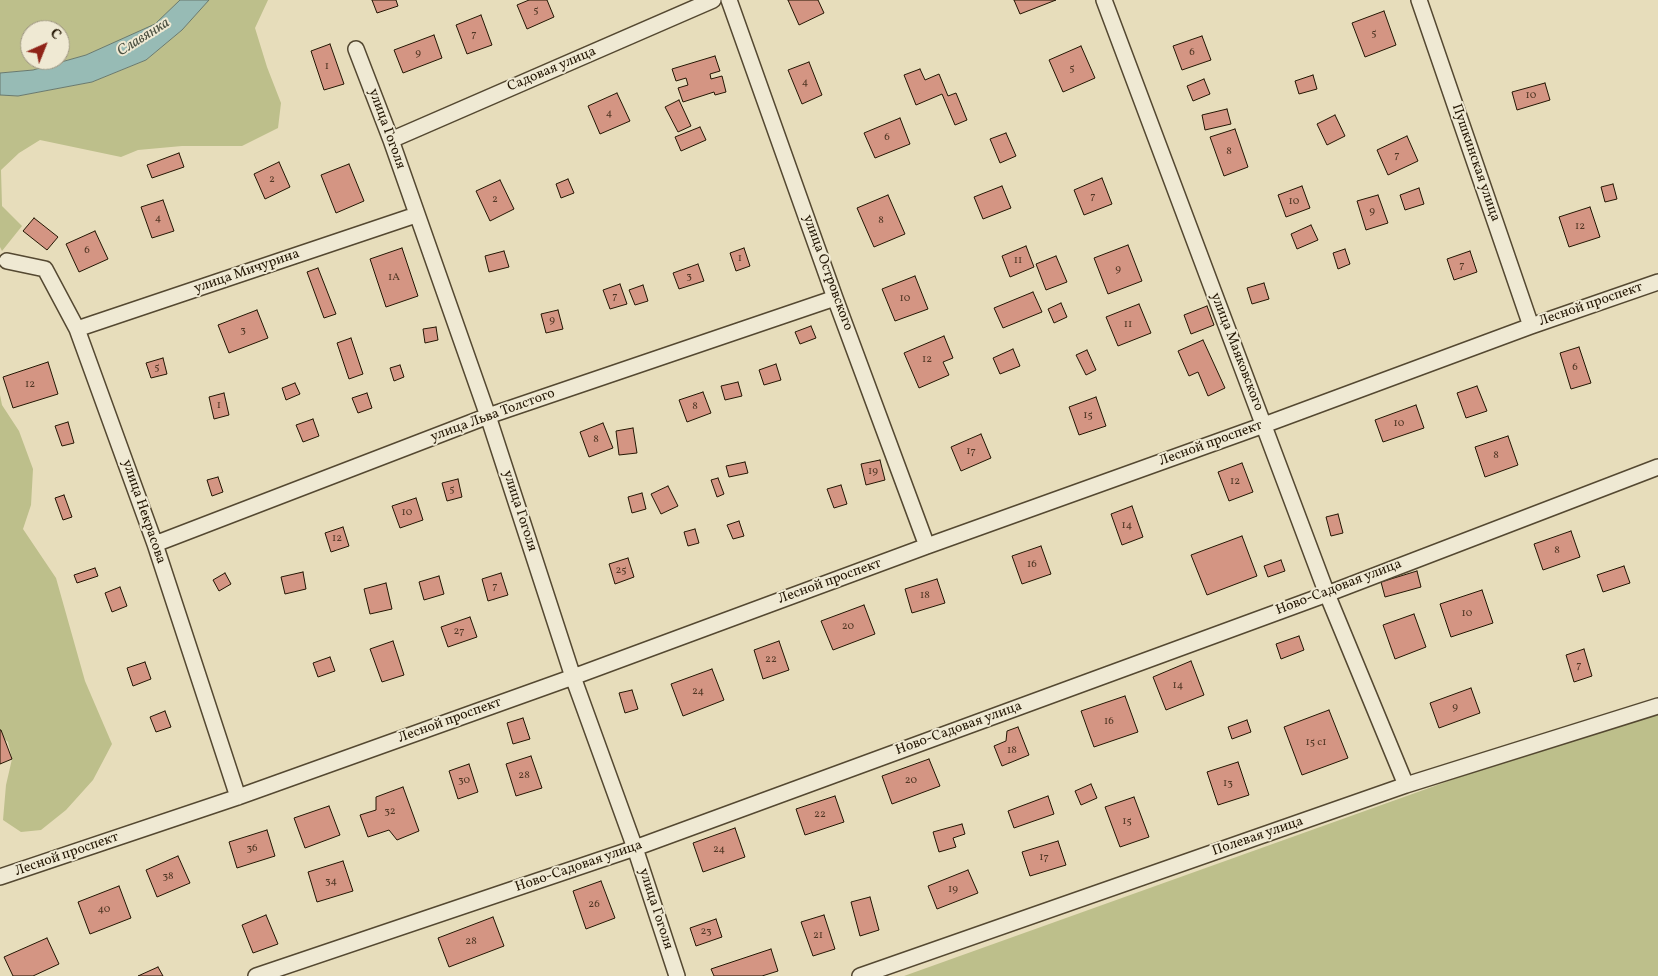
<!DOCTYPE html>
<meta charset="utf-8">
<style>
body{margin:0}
#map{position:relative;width:1658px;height:976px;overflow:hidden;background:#e7ddbb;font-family:Vollkorn,serif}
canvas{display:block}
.north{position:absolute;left:20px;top:20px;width:50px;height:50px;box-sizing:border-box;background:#efe9d3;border:1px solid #9d9580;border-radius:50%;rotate:44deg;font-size:14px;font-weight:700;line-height:20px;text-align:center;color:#231603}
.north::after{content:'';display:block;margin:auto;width:18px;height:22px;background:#8f2418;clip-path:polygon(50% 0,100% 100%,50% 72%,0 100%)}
</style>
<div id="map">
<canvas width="1658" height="976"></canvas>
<div class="north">С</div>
</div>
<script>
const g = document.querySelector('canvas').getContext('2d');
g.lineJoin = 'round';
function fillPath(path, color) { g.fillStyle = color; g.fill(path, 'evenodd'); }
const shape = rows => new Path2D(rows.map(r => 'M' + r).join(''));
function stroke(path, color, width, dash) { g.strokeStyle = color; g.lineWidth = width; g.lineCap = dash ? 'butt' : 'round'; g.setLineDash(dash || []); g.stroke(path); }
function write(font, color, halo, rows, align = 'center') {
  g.font = font + ' Vollkorn,serif'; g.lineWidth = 4; g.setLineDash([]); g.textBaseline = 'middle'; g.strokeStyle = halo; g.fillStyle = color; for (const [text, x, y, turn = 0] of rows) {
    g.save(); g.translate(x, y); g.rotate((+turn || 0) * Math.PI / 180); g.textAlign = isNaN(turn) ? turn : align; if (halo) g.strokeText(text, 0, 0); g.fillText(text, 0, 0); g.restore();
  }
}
const green = shape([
 [0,0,180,0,156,24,86,55,33,70,0,73],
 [30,30,60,30,60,60,30,60],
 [209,0,268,0,255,28,267,67,281,103,278,128,242,146,182,146,138,150,121,157,40,140,19,153,1,170,2,206,22,226,2,251,0,247,0,95,18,96,92,82,146,60,182,30],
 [0,395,2,405,19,431,33,469,31,505,23,529,56,578,85,681,112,744,93,780,66,810,41,830,21,832,3,820,6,785,12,759,8,742,0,735],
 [1658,706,1658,976,904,976]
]);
const water = shape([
 [180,0,209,0,182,30,146,60,92,82,18,96,0,95,0,73,33,70,86,55,155,24,180,0]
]);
const building = shape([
 [372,0,396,0,398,6,377,13,372,0],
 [529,0,547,0,554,17,527,29,517,5,529,0],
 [788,0,818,0,824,13,799,25,788,0],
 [1014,0,1056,0,1020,14,1014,0],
 [1384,11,1396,45,1365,57,1352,23,1384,11],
 [481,15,492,45,467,54,456,25,481,15],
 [434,35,442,58,403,73,394,50,434,35],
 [1202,36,1211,60,1182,70,1173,46,1202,36],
 [330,44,344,84,324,90,311,51,330,44],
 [1081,46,1095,78,1063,92,1049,60,1081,46],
 [715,56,720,71,710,74,711,79,722,76,726,92,715,95,714,92,683,102,678,88,688,85,686,78,676,81,672,69,715,56],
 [809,62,822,95,802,104,788,70,809,62],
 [920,69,925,80,939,74,948,96,956,93,967,120,955,125,942,94,916,105,904,75,920,69],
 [1313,75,1317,89,1299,94,1295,81,1313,75],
 [1204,79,1210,94,1193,101,1187,86,1204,79],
 [1545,83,1550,100,1517,110,1512,92,1545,83],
 [617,93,630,121,600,134,588,106,617,93],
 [679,100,691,126,678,132,665,107,679,100],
 [1227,109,1231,124,1205,130,1202,115,1227,109],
 [1335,115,1345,136,1327,145,1317,124,1335,115],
 [900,118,910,144,875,158,864,133,900,118],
 [700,127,706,140,681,151,675,137,700,127],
 [1235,129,1248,167,1224,176,1210,137,1235,129],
 [1006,133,1016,156,1000,163,990,139,1006,133],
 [1407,136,1418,161,1388,175,1377,150,1407,136],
 [179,153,184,167,152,178,147,165,179,153],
 [279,162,290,187,265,199,254,174,279,162],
 [349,164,364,201,336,213,321,175,349,164],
 [1102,178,1112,204,1084,215,1074,190,1102,178],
 [568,179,574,193,561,198,556,184,568,179],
 [500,180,514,209,490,221,476,191,500,180],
 [1613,184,1617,199,1605,202,1601,187,1613,184],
 [1002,186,1011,208,983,219,974,197,1002,186],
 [1302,186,1310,208,1286,217,1278,195,1302,186],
 [1419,188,1424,204,1405,210,1400,195,1419,188],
 [888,195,905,234,874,247,857,208,888,195],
 [1378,195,1388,223,1366,230,1357,201,1378,195],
 [163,200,174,231,152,238,141,207,163,200],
 [1590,207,1600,237,1569,247,1559,217,1590,207],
 [34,218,58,237,47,250,23,231,34,218],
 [1311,225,1318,240,1297,249,1291,234,1311,225],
 [95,231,108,259,79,272,66,244,95,231],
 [1128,245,1142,281,1108,294,1094,258,1128,245],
 [1026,246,1034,267,1010,277,1002,256,1026,246],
 [402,248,418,296,386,307,370,259,402,248],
 [744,248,750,266,736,271,730,253,744,248],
 [1345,249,1350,264,1338,269,1333,253,1345,249],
 [504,251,509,267,489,272,485,256,504,251],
 [1470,251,1477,272,1454,280,1447,259,1470,251],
 [1056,256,1067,282,1046,290,1036,264,1056,256],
 [698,264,704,281,679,289,673,273,698,264],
 [318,268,336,314,324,318,307,272,318,268],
 [915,276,928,309,895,321,882,289,915,276],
 [1264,283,1269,299,1252,304,1247,288,1264,283],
 [620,284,627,304,610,309,603,290,620,284],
 [643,285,648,301,635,305,629,290,643,285],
 [1033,292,1042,312,1003,328,994,308,1033,292],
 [1061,303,1067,317,1054,323,1048,309,1061,303],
 [1139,304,1151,333,1118,346,1106,317,1139,304],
 [1207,306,1214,325,1191,334,1184,315,1207,306],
 [257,310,268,338,229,353,218,325,257,310],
 [558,310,563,329,546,333,541,314,558,310],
 [811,326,816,338,800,344,795,332,811,326],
 [436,327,438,340,425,343,423,329,436,327],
 [944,336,953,358,943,362,949,375,919,388,904,353,944,336],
 [351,338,363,374,349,379,337,343,351,338],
 [1203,340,1225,388,1208,396,1198,372,1189,376,1178,351,1203,340],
 [1579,347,1591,383,1571,389,1560,353,1579,347],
 [1013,349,1020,366,1000,374,993,358,1013,349],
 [1087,350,1096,370,1086,375,1076,355,1087,350],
 [163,358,167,374,151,378,146,363,163,358],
 [48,362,58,394,13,408,3,377,48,362],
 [776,364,781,380,764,385,759,370,776,364],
 [400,365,404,377,394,381,390,368,400,365],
 [738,382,742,396,725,400,721,386,738,382],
 [295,383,300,394,286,400,282,388,295,383],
 [1477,386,1487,411,1466,418,1457,393,1477,386],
 [703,392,711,413,687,422,679,400,703,392],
 [224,393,229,415,214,419,209,397,224,393],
 [367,393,372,408,358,413,352,398,367,393],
 [1096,397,1106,426,1079,435,1069,407,1096,397],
 [1416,405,1424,428,1383,442,1375,420,1416,405],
 [313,419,319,436,303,442,296,425,313,419],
 [68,422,74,443,62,446,55,426,68,422],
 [603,423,613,448,589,457,580,432,603,423],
 [633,428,637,453,619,455,616,431,633,428],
 [981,434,991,458,961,471,951,447,981,434],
 [1508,436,1518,465,1485,477,1475,447,1508,436],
 [880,460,885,480,866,485,861,464,880,460],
 [745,462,748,473,729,477,726,466,745,462],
 [1242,463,1253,492,1229,501,1218,472,1242,463],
 [218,477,223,492,212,496,207,480,218,477],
 [718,478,724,494,717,497,711,480,718,478],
 [458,479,462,497,447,501,442,483,458,479],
 [841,485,847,504,834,508,827,489,841,485],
 [668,486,678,506,661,514,651,494,668,486],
 [642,493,646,509,632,513,628,497,642,493],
 [64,495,72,517,63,520,55,498,64,495],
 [416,498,423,520,400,528,392,506,416,498],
 [1132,506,1143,537,1122,545,1111,514,1132,506],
 [1338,514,1343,533,1331,536,1326,517,1338,514],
 [739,521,744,536,733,539,727,525,739,521],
 [343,527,349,546,331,552,325,533,343,527],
 [695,529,699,543,688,546,684,532,695,529],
 [1571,531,1580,557,1543,570,1534,544,1571,531],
 [1242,536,1257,576,1207,595,1191,555,1242,536],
 [1041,546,1051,574,1022,584,1012,556,1041,546],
 [628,558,634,577,615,584,609,564,628,558],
 [1281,560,1285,571,1268,577,1264,566,1281,560],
 [1624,566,1630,583,1603,592,1597,575,1624,566],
 [95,568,98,576,77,583,74,575,95,568],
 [1417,571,1421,587,1385,597,1381,582,1417,571],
 [303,572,306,589,285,594,281,577,303,572],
 [225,573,231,584,219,591,213,580,225,573],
 [501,573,508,595,488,601,482,579,501,573],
 [439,576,444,594,424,600,419,582,439,576],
 [937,579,945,603,912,613,905,589,937,579],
 [386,583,392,609,370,614,364,589,386,583],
 [120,587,127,606,112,612,105,593,120,587],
 [1482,590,1493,623,1451,637,1440,604,1482,590],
 [864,605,875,634,833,650,821,621,864,605],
 [1414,614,1426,647,1395,659,1383,625,1414,614],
 [470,617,477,637,448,647,441,627,470,617],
 [1299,636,1304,650,1281,659,1276,644,1299,636],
 [393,641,404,675,382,682,370,649,393,641],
 [779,641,789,670,763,679,754,650,779,641],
 [1584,649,1592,676,1574,682,1566,655,1584,649],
 [330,657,335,671,318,677,313,663,330,657],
 [1191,661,1204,695,1166,710,1153,677,1191,661],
 [145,662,151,679,133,686,127,668,145,662],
 [712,669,724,700,683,716,671,684,712,669],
 [1471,688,1480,713,1439,728,1430,703,1471,688],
 [632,690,638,709,625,713,619,693,632,690],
 [1125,696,1138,732,1094,747,1081,711,1125,696],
 [1329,710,1348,758,1302,775,1284,727,1329,710],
 [165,711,171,727,156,732,150,717,165,711],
 [523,718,530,739,513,744,507,723,523,718],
 [1247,720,1251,732,1232,739,1228,727,1247,720],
 [1018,727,1029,755,1002,766,994,746,1006,741,1007,731,1018,727],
 [0,730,1,730,12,759,0,764,0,730],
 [531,756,542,788,516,796,506,764,531,756],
 [929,759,940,786,892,804,882,776,929,759],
 [1238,762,1249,795,1218,805,1207,772,1238,762],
 [469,764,478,792,458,799,449,771,469,764],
 [1091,784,1097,798,1081,805,1075,791,1091,784],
 [403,787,419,831,397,840,389,830,368,837,360,815,376,810,376,797,403,787],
 [835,796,844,822,805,835,796,809,835,796],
 [1048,796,1054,814,1014,828,1008,811,1048,796],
 [1134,797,1149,837,1120,847,1105,807,1134,797],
 [329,806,340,835,305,848,294,818,329,806],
 [962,824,965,834,953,838,956,847,939,852,933,832,962,824],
 [735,828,745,857,703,872,693,843,735,828],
 [267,830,275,856,237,868,229,842,267,830],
 [1058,841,1066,865,1030,876,1022,852,1058,841],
 [178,856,190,883,157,897,146,870,178,856],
 [343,861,353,891,317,902,308,872,343,861],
 [968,870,978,893,937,909,928,886,968,870],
 [601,881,615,918,586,929,573,891,601,881],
 [119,886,131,918,90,934,78,902,119,886],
 [870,897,879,930,860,936,851,902,870,897],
 [266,915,278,944,253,953,242,925,266,915],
 [824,915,835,949,813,956,801,922,824,915],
 [493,917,504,946,449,967,438,938,493,917],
 [716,919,722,937,696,946,690,928,716,919],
 [47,938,59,964,33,976,13,976,4,957,47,938],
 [771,949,778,971,762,976,714,976,711,969,771,949],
 [158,967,163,976,138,976,158,967]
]);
const street = shape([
 [729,0,835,298,927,546],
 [1104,0,1327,594,1406,785],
 [1419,0,1531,326],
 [356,49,391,140,488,416,573,677,635,848,677,976],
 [391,140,713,0],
 [7,261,45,269,77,329,155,544,238,797],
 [77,329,416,215],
 [155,544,488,416,835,298],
 [0,877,238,797,573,677,927,546,1264,425,1531,326,1658,282],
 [256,976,635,848,1327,594,1658,467],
 [860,976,1406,785,1658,706]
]);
const numberNames = [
 ["5",536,11],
 ["5",1374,34],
 ["7",474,35],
 ["6",1192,53],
 ["9",418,54],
 ["1",327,67],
 ["5",1072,69],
 ["4",805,83],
 ["10",1531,96],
 ["4",609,114],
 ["6",887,138],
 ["8",1229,152],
 ["7",1397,156],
 ["2",272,180],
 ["7",1093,197],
 ["2",495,200],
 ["10",1294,202],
 ["9",1372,212],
 ["4",158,219],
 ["8",881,221],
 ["12",1580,227],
 ["6",87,251],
 ["1",740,259],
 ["11",1018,261],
 ["7",1462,266],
 ["9",1118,270],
 ["3",689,277],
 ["1А",394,278],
 ["7",615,297],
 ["10",905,299],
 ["9",552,321],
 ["11",1128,325],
 ["3",243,331],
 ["12",927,360],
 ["5",157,368],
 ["6",1575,368],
 ["12",30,385],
 ["1",219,406],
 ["8",695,407],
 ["15",1088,416],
 ["10",1399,424],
 ["8",596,440],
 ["17",971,452],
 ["8",1496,456],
 ["19",873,472],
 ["12",1235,482],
 ["5",452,490],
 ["10",407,513],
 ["14",1127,526],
 ["12",337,539],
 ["8",1557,551],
 ["16",1032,565],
 ["25",621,571],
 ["7",495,587],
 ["18",925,596],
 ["10",1467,614],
 ["20",848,627],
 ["27",459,632],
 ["22",771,660],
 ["7",1579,666],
 ["14",1178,686],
 ["24",698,692],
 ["9",1455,708],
 ["16",1109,722],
 ["15 с1",1316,743],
 ["18",1012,751],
 ["28",524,776],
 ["30",464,781],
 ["20",911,781],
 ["13",1228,784],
 ["32",390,812],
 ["22",820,815],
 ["15",1127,822],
 ["36",252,849],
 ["24",719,850],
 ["17",1044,858],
 ["38",168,877],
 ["34",331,882],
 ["19",953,890],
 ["26",594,905],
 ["40",104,910],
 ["23",706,932],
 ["21",818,936],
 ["28",471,942]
];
const streetNames = [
 ["Садовая улица",552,70,-23],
 ["улица Гоголя",386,129,70],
 ["Пушкинская улица",1475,163,71],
 ["улица Мичурина",247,272,-19],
 ["улица Островского",827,273,70],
 ["Лесной проспект",1591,305,-19],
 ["улица Маяковского",1236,352,69],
 ["улица Льва Толстого",493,416,-20],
 ["Лесной проспект",1211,444,-20],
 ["улица Гоголя",519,511,72],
 ["улица Некрасова",143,512,71],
 ["Лесной проспект",830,582,-20],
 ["Ново-Садовая улица",1339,588,-21],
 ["Лесной проспект",450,721,-20],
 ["Ново-Садовая улица",959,729,-20],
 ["Полевая улица",1258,837,-19],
 ["Лесной проспект",67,855,-19],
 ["Ново-Садовая улица",579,867,-19],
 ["улица Гоголя",655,909,72]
];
const waterNames = [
 ["Славянка",144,38,-32]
];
fillPath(green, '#bdbf8b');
fillPath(water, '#97bbb5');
stroke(water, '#69796e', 1);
fillPath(building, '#d49583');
stroke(building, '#231603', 1);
stroke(street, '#544831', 18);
stroke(street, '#efe9d3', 15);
write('11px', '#4f3623', null, numberNames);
write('14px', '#231603', '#efe9d3', streetNames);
write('italic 15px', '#4c5041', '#efe9d3', waterNames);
</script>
